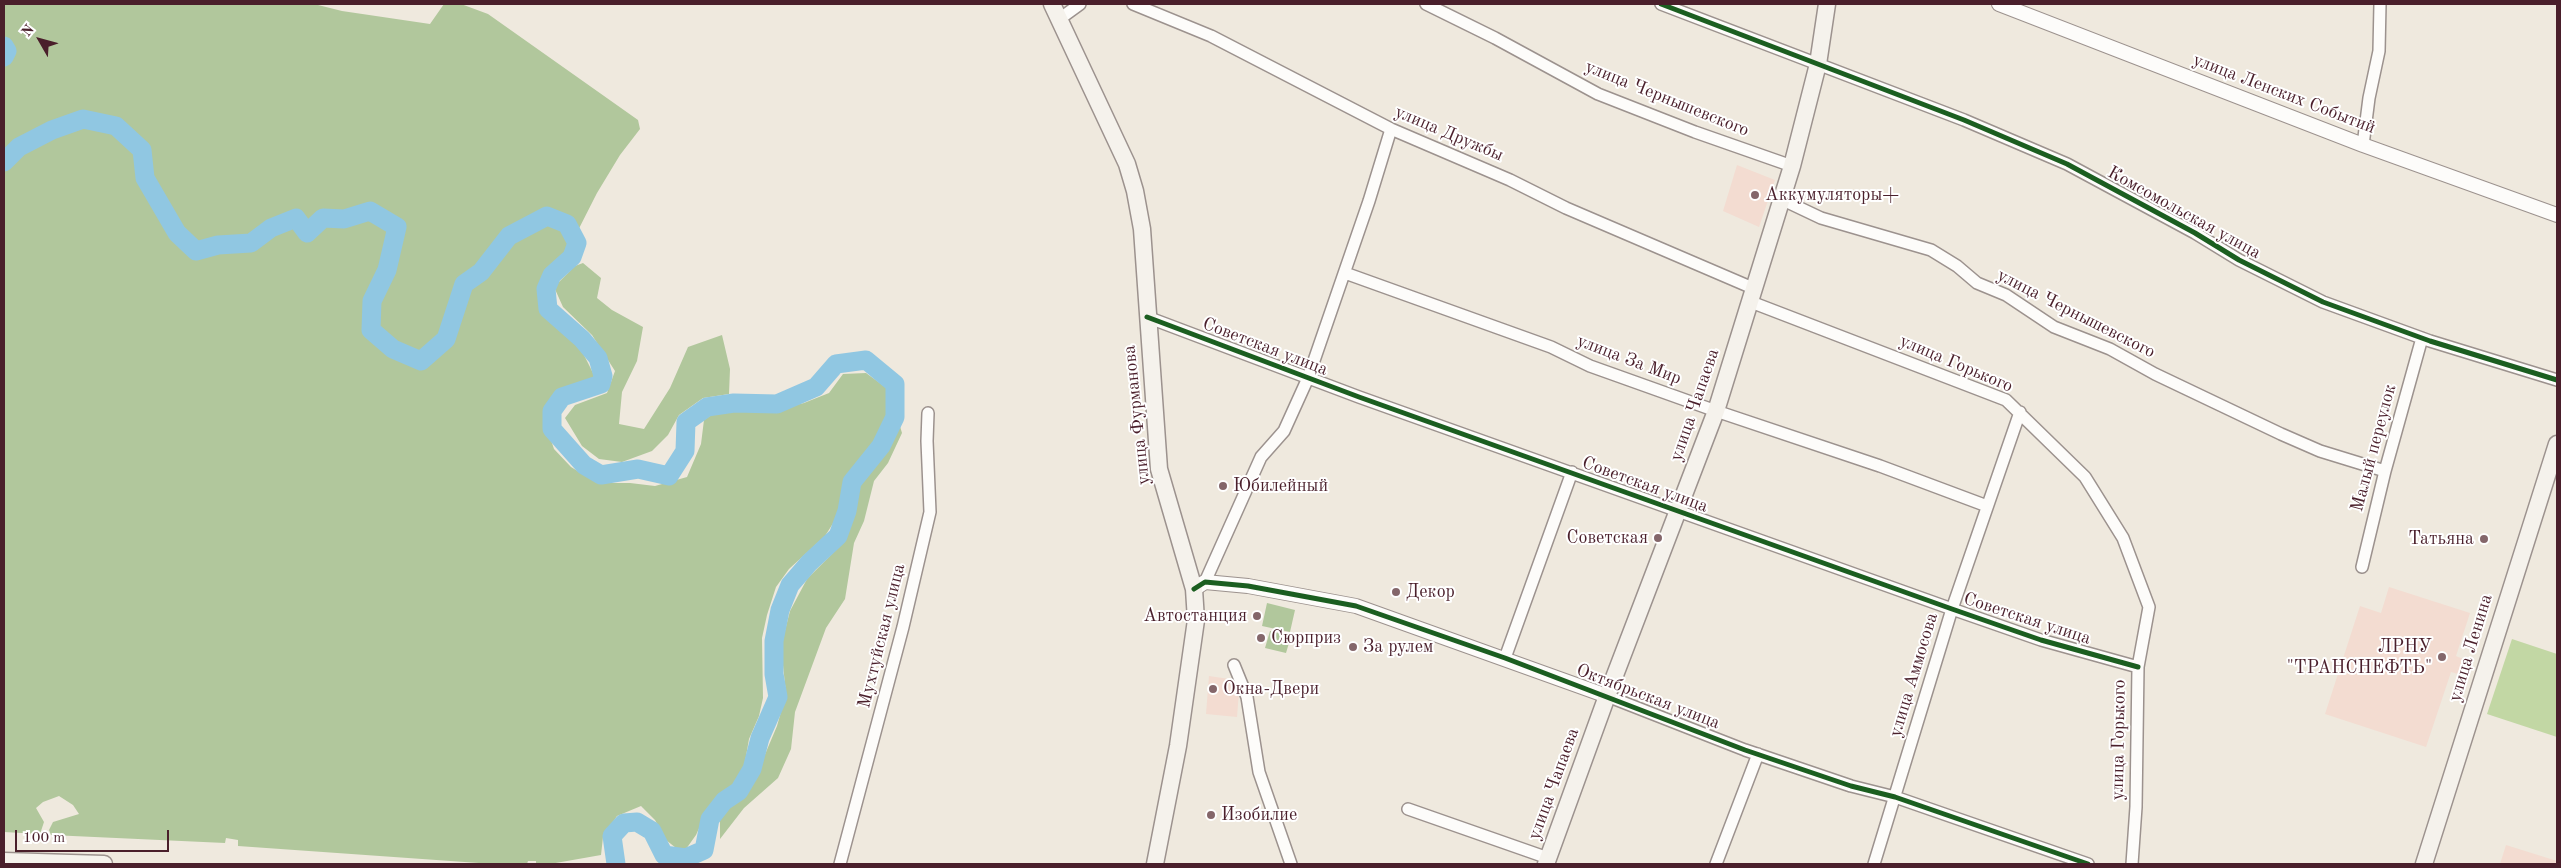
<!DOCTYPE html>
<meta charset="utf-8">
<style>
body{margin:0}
#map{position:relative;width:2561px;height:868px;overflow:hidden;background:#efe9de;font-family:"Old Standard TT",serif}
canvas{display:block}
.frame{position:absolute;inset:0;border:5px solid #4a1f2b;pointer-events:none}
.north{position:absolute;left:15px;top:15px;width:50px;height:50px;-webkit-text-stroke:4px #fff;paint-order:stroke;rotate:308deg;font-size:14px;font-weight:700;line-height:20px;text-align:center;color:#4a1f2b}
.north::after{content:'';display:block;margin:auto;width:18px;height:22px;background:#4a1f2b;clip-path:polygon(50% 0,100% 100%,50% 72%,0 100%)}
.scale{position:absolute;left:15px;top:830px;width:154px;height:22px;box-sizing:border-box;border:2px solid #4a1f2b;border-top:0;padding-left:6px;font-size:15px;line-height:18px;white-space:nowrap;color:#4a1f2b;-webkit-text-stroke:4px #fff;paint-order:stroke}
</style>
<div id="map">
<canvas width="2561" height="868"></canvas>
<div class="frame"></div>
<div class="north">N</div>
<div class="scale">100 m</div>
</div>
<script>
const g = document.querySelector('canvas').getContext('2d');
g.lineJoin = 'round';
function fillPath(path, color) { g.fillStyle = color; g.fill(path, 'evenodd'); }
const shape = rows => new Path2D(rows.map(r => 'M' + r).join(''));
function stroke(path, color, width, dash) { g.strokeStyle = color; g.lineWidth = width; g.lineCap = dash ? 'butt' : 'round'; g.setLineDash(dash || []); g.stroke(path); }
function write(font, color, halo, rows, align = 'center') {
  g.font = font + ' "Old Standard TT",serif'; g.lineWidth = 4; g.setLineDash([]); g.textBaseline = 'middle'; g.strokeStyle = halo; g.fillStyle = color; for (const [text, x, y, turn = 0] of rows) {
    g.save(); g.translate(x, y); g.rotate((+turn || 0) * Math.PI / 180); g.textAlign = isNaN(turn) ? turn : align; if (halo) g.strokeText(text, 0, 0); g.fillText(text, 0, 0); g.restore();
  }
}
const built = shape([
 [1737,165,1775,180,1759,227,1723,211],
 [2389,587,2470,613,2456,656,2463,659,2458,674,2451,672,2426,747,2325,714,2360,606,2381,613],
 [1209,676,1236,680,1239,692,1237,717,1206,714],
 [2506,845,2557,861,2557,864,2500,864]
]);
const green = shape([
 [2512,639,2557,654,2557,737,2487,714]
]);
const forest = shape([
 [4,4,314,4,342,11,430,24,444,4,461,4,488,14,638,120,640,129,620,155,597,193,564,258,544,274,538,293,543,314,578,343,596,379,561,393,548,407,545,422,554,449,571,467,597,483,630,483,655,486,687,477,701,444,704,420,716,412,740,410,766,412,804,403,829,393,843,374,866,373,888,389,889,417,860,467,850,476,843,489,839,514,825,536,789,569,776,587,767,615,762,638,763,698,759,716,749,739,743,774,707,811,696,835,686,849,676,848,666,840,655,820,641,806,617,816,603,837,601,855,550,864,536,864,536,861,528,861,527,864,493,864,238,846,238,840,226,838,225,843,51,835,49,830,53,822,79,814,73,805,59,796,43,802,36,808,44,822,40,834,4,832],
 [583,263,601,278,597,298,612,310,643,327,637,361,622,392,619,424,644,429,670,388,688,347,722,335,730,369,729,394,703,398,679,415,668,435,652,451,622,462,599,459,582,446,565,418,575,405,607,393,615,371,592,335,563,307,554,287,575,266],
 [899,423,902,433,888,463,874,481,864,521,854,543,845,599,826,628,795,712,791,749,778,778,744,808,720,839,720,816,741,796,755,778,777,726,786,694,781,646,790,611,807,579,839,547,860,484],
 [1267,603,1295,610,1290,632,1262,626],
 [1270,631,1291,636,1286,653,1265,648]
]);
const river = shape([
 [4,46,7,51,4,57],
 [4,162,19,147,52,130,83,119,116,126,142,150,145,178,177,233,196,251,218,245,251,243,271,228,296,218,307,233,323,218,344,219,370,211,397,227,387,270,372,301,371,330,393,349,421,361,446,339,464,284,481,272,509,236,547,216,567,224,577,243,572,257,552,275,546,289,548,309,582,339,598,358,603,376,601,384,562,397,552,411,552,429,584,465,601,475,638,469,669,476,685,451,686,422,707,407,734,403,777,404,816,387,836,364,866,360,895,384,895,417,881,446,852,482,847,511,838,536,809,563,790,585,780,610,774,641,774,674,778,697,760,738,752,769,739,791,724,801,710,819,704,850,686,858,664,855,652,831,637,822,624,823,612,836,616,864]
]);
const minor = shape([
 [1133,4,1211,36,1391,129,1510,180,1566,208,1755,289],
 [1426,4,1495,38,1598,94,1695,132,1792,166],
 [1661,4,1964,120,2067,164,2195,233,2239,260,2323,302,2430,341,2557,380],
 [1058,20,1080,4],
 [2363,145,2369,98,2379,51,2380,4],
 [1781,199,1821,218,1931,250,1957,266,1977,283,2006,295,2054,327,2110,349,2155,374,2281,434,2320,451,2385,471],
 [1345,273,1551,347,1590,366,1716,411,1880,466,1987,506],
 [1751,302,2006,400,2085,477,2123,538,2149,607,2138,667,2136,807,2132,864],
 [1147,317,1359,397,1952,609,2041,640,2138,667],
 [2362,567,2385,471,2422,338],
 [1205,582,1261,457,1284,431,1308,378,1369,201,1391,129],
 [1505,658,1572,472],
 [1234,665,1247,697,1259,772,1291,864],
 [1607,696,1745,750,1851,786,1895,797,2088,864],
 [1408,809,1548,858],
 [840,864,903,627,930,512,927,441,928,413],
 [1716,864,1758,754],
 [1874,864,1952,609,2020,412]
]);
const tertiary = shape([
 [1999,4,2363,145,2557,215],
 [1194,589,1205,582,1248,586,1356,606,1607,696]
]);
const secondary = shape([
 [1052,4,1127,164,1135,191,1142,229,1159,469,1194,589,1196,620,1178,746,1155,864],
 [4,861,104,864],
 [1546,864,1607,696,1716,411,1792,166,1818,64,1827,4],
 [2424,864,2557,444]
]);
const cycleway = shape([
 [1661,4,1964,120,2067,164,2195,233,2239,260,2323,302,2430,341,2557,380],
 [1147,317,1359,397,1952,609,2041,640,2138,667],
 [1194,589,1205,582,1248,586,1356,606,1505,658,1745,750,1851,786,1895,797,2088,864]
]);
const markers = [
 [1755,195,5,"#84666a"],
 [1223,486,5,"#84666a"],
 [1658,538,5,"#84666a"],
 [2484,539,5,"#84666a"],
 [1396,592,5,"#84666a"],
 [1257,616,5,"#84666a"],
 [1261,638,5,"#84666a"],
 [1353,647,5,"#84666a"],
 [2442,657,5,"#84666a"],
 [1213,689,5,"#84666a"],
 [1211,815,5,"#84666a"]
];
const streetNames = [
 ["улица Ленских Событий",2284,94,21],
 ["улица Чернышевского",1667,99,22],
 ["улица Дружбы",1449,134,23],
 ["Комсомольская улица",2184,213,29],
 ["улица Чернышевского",2076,314,27],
 ["Советская улица",1265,347,21],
 ["улица За Мир",1629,360,21],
 ["улица Горького",1956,364,23],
 ["улица Чапаева",1695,405,-71],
 ["улица Фурманова",1137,415,-96],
 ["Малый переулок",2374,448,-75],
 ["Советская улица",1645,485,20],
 ["Советская улица",2027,619,18],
 ["Мухтуйская улица",882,636,-76],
 ["улица Ленина",2471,648,-73],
 ["улица Аммосова",1914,675,-73],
 ["Октябрьская улица",1648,697,21],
 ["улица Горького",2119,740,-89],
 ["улица Чапаева",1554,784,-70]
];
const poiNames = [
 ["Аккумуляторы+",1765,195],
 ["Юбилейный",1233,486],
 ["Советская",1648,538,"right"],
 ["Татьяна",2474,539,"right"],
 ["Декор",1406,592],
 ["Автостанция",1247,616,"right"],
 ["Сюрприз",1271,638],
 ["За рулем",1363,647],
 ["ЛРНУ",2432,647,"right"],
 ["\"ТРАНСНЕФТЬ\"",2432,668,"right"],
 ["Окна-Двери",1223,689],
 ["Изобилие",1221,815]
];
fillPath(built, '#f3dcd1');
fillPath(green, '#c2d7a4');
fillPath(forest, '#b1c79c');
stroke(river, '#90c7e2', 19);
stroke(minor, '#9c928e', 14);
stroke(tertiary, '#9c928e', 16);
stroke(secondary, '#9c928e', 19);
stroke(minor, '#fdfcfa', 11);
stroke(tertiary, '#fdfcfa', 14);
stroke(secondary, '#f5f2ec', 16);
stroke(cycleway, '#1b5e20', 5);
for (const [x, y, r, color] of markers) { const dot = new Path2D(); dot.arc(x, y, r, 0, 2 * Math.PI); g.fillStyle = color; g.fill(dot); stroke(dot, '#fff', 2); }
write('18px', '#4a1f2b', '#fff', streetNames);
write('18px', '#4a1f2b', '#fff', poiNames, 'left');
</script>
